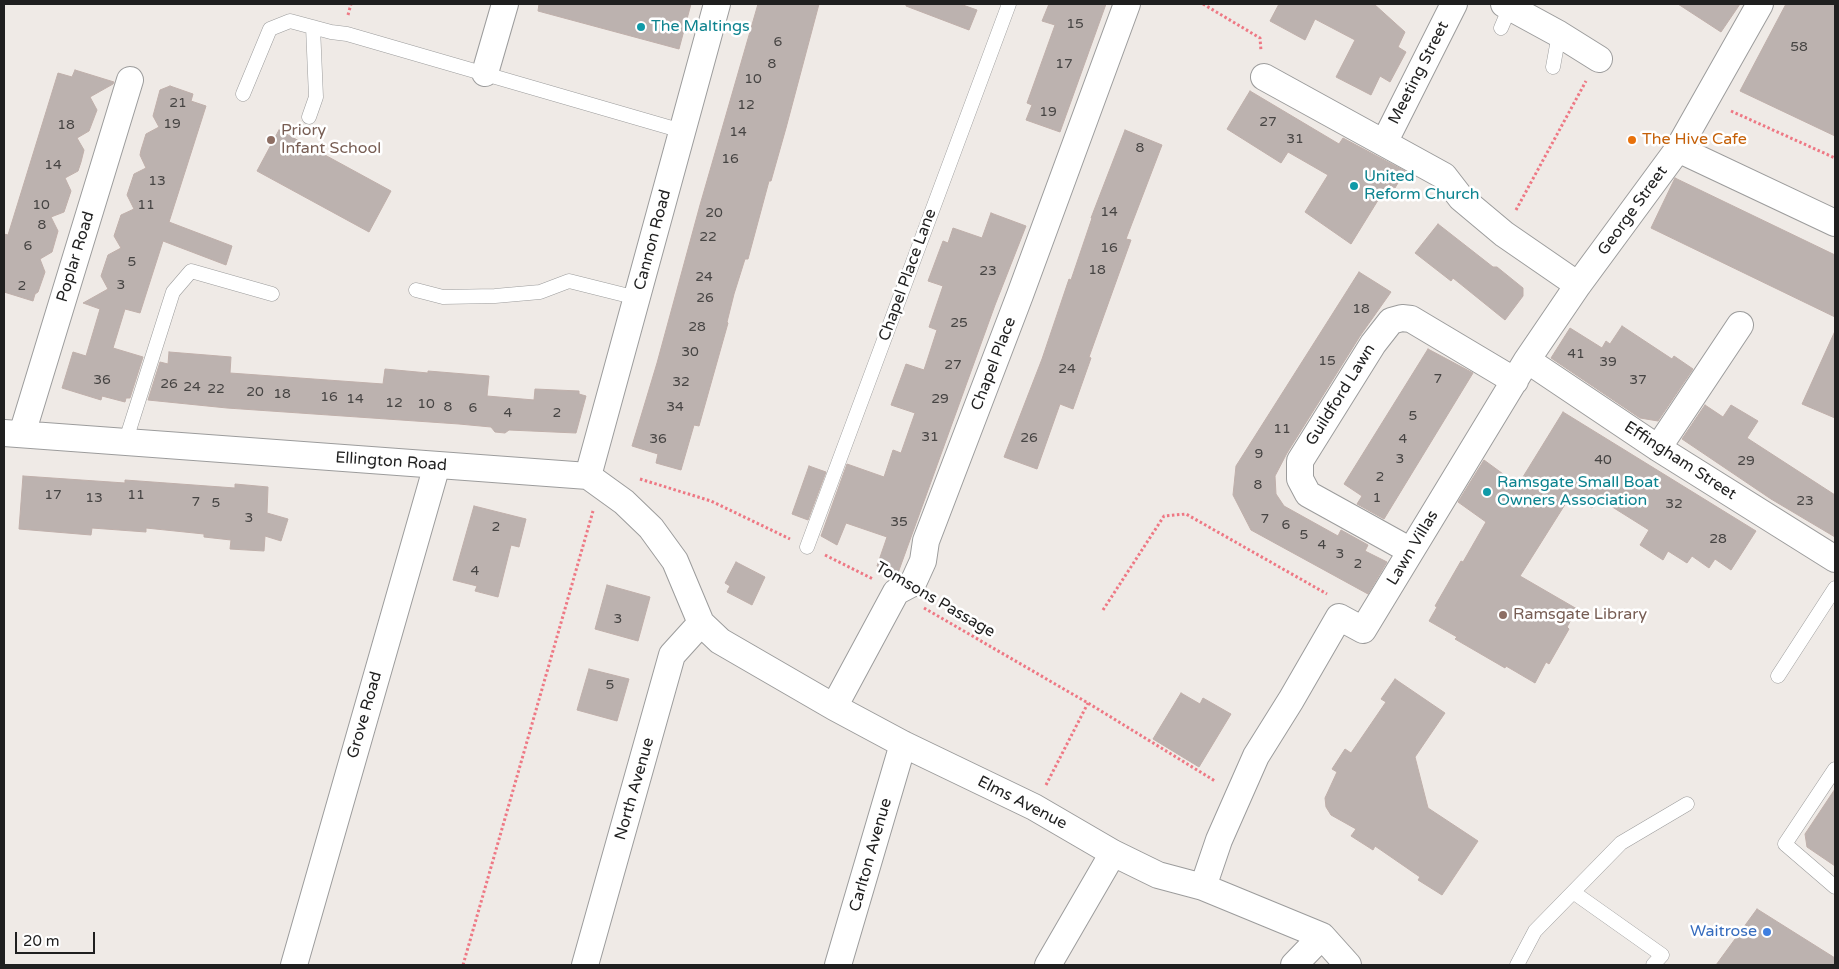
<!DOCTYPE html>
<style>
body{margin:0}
#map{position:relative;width:1839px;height:969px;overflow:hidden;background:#efeae6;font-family:"Varela Round",sans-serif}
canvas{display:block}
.frame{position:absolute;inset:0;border:5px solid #1f1f1f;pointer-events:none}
.scale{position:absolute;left:15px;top:932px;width:80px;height:22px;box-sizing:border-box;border:2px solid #1f1f1f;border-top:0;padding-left:6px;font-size:15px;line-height:18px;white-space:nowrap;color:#1f1f1f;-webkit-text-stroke:4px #fff;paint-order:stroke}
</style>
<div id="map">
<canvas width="1839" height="969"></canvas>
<div class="frame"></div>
<div class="scale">20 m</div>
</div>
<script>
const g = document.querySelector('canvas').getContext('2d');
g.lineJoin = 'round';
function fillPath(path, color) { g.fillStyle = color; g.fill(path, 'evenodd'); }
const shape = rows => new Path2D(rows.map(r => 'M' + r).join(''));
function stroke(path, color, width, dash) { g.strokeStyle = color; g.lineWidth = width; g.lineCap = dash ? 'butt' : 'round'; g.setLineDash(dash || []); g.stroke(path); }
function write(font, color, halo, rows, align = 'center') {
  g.font = font + ' "Varela Round",sans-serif'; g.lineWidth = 5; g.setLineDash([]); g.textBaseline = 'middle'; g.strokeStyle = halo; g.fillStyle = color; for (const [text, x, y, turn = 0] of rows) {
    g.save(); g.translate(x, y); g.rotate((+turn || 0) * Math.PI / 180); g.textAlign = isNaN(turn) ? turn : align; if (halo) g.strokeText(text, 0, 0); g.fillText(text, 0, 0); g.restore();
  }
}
const building = shape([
 [539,4,691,4,679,49,538,11,539,4],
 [758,4,819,4,786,128,771,181,769,181,748,259,745,259,734,294,727,322,728,323,699,426,694,425,681,470,656,463,658,454,632,446,657,363,700,205,758,4],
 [906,4,960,4,977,10,969,30,906,6,906,4],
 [1049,4,1106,4,1060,132,1026,120,1032,105,1027,103,1055,25,1042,21,1049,4],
 [1279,4,1374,4,1405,32,1398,47,1406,52,1390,82,1380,76,1371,95,1336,77,1355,40,1315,19,1305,40,1270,21,1279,4],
 [1678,4,1740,4,1721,32,1678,4],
 [1786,4,1835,4,1835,136,1740,91,1786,4],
 [75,70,114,82,113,84,90,97,97,110,89,131,77,138,84,150,81,162,78,171,65,178,71,191,64,212,51,217,58,231,52,252,40,259,45,272,38,292,35,294,33,301,4,292,4,234,8,235,58,73,72,77,75,70],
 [170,86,193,94,191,101,206,106,169,222,232,246,226,265,163,241,140,313,125,309,113,348,143,357,130,398,126,398,125,402,102,396,101,400,62,388,73,352,86,356,100,309,83,303,108,289,101,276,108,255,121,248,114,236,121,215,134,209,127,195,134,174,146,168,140,155,141,150,146,134,159,127,153,116,160,90,170,86],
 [1250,91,1339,144,1343,138,1405,171,1395,188,1388,184,1351,244,1305,212,1328,175,1288,152,1281,163,1227,129,1250,91],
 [279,130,391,191,369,232,257,171,279,130],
 [1125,130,1162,145,1126,239,1131,240,1089,357,1091,358,1073,409,1060,404,1037,469,1004,457,1042,359,1069,279,1071,280,1092,218,1091,218,1125,130],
 [1675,178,1835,255,1835,317,1651,228,1675,178],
 [991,213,1026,226,995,305,898,573,877,566,887,537,846,523,837,545,821,536,847,464,884,477,893,450,901,453,915,413,891,405,906,364,924,370,937,330,929,327,943,286,928,281,943,241,948,243,953,228,982,238,991,213],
 [1438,224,1493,267,1497,267,1523,288,1523,296,1505,320,1453,278,1451,281,1415,253,1438,224],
 [1359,272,1391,292,1360,336,1287,453,1275,476,1276,494,1284,506,1338,536,1341,530,1368,545,1365,551,1387,562,1368,594,1251,530,1233,495,1236,466,1359,272],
 [1622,326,1672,359,1674,356,1693,369,1658,421,1640,418,1551,358,1570,328,1602,348,1606,341,1610,344,1622,326],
 [1835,331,1835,418,1802,404,1835,331],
 [1428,349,1473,373,1384,519,1357,504,1362,496,1344,484,1428,349],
 [169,352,231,357,230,373,383,384,385,369,428,373,428,371,489,376,487,396,534,400,535,389,579,391,579,394,586,396,576,433,509,430,505,433,495,432,491,427,459,424,227,408,148,400,160,362,168,364,169,352],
 [1705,405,1723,417,1731,405,1758,421,1747,438,1835,495,1835,537,1771,499,1682,439,1705,405],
 [1563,412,1756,531,1731,570,1715,559,1709,568,1692,556,1687,563,1668,551,1663,560,1640,545,1649,530,1598,498,1592,508,1571,495,1520,576,1577,609,1567,627,1569,629,1549,664,1546,662,1535,683,1506,666,1505,668,1455,639,1457,637,1429,621,1437,607,1435,606,1461,561,1463,562,1486,522,1458,502,1484,460,1518,485,1563,412],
 [809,466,826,472,808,520,792,514,809,466],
 [23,476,125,483,125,480,235,488,235,484,268,487,267,513,288,519,281,541,265,536,264,551,230,549,231,540,204,537,204,534,146,528,146,532,92,528,91,535,19,529,23,476],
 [474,506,526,519,519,547,511,545,498,597,475,591,477,586,453,580,474,506],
 [736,562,765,577,752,605,727,592,730,586,725,583,736,562],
 [607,585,650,597,638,641,595,629,607,585],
 [589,669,629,679,617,721,577,710,589,669],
 [1395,679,1445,713,1415,757,1428,808,1478,841,1442,895,1418,880,1420,877,1375,846,1373,850,1351,836,1356,829,1331,815,1326,807,1325,798,1337,772,1332,769,1345,749,1351,753,1386,702,1381,699,1395,679],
 [1181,693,1200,704,1203,698,1231,714,1199,767,1153,739,1181,693],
 [1835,789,1835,866,1807,847,1805,834,1835,789],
 [1757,909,1835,958,1835,965,1716,965,1757,909]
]);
const path = shape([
 [1203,4,1260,38,1261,51],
 [348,15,351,4],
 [1731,111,1835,158],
 [1516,210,1586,81],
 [640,479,711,501,790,539],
 [825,555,873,579],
 [924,608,1088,703,1215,781],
 [1103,610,1164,516,1186,514,1327,594],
 [1046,785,1088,703],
 [463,965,593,511]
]);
const service = shape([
 [1501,28,1510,7],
 [1553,67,1559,34],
 [243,94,270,29,290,21,331,32,347,34,682,131],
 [309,117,316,97,313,27],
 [416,290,443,297,495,296,540,292,569,281,637,298],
 [125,443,173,292,191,271,272,294],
 [807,547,1009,4],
 [1778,676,1835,588],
 [1835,769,1785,844,1835,887],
 [1573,892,1662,955,1653,965],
 [1517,965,1535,931,1621,843,1687,804]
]);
const minor = shape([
 [1504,4,1559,34,1599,59],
 [485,73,505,4],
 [1264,77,1444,176,1461,198,1504,234,1578,285],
 [1384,143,1454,4],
 [1678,149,1835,223],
 [1527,360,1658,448,1835,559],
 [4,433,588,476,624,502,651,528,675,561,701,623,720,641,834,707,903,744,1034,807,1113,853,1158,875,1203,887,1322,936,1348,965],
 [22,434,130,80],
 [1658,448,1740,325],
 [588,476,717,4],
 [1411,551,1308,494,1300,479,1300,461,1373,344,1391,321,1402,318,1411,319,1515,381],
 [834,707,896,592,913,583,923,561,926,541,1020,295,1127,4],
 [1203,887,1219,840,1256,756,1291,700,1339,617,1363,630,1527,360,1578,285,1678,149,1760,4],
 [294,965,437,465],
 [585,965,672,655,701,623],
 [838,965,903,744],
 [1048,965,1113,853],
 [1294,965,1322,936]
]);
const markers = [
 [641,27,5,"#0f9aa8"],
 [271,140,5,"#8d6e63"],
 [1632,140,5,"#e8710a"],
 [1354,186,5,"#0f9aa8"],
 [1487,492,5,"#0f9aa8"],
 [1503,615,5,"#8d6e63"],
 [1767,932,5,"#3f7fe0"]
];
const numberNames = [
 ["15",1075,24],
 ["6",778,42],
 ["58",1799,47],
 ["8",772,64],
 ["17",1064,64],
 ["10",753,79],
 ["21",178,103],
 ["12",746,105],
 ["19",1048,112],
 ["27",1268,122],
 ["19",172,124],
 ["18",66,125],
 ["14",738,132],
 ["31",1295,139],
 ["8",1140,148],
 ["16",730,159],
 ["14",53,165],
 ["13",157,181],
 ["10",41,205],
 ["11",146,205],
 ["14",1109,212],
 ["20",714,213],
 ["8",42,225],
 ["22",708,237],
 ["6",28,246],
 ["16",1109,248],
 ["5",132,262],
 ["18",1097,270],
 ["23",988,271],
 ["24",704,277],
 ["3",121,285],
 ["2",22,286],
 ["26",705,298],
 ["18",1361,309],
 ["25",959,323],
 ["28",697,327],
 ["30",690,352],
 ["41",1576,354],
 ["15",1327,361],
 ["39",1608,362],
 ["27",953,365],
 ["24",1067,369],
 ["7",1438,379],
 ["36",102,380],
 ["37",1638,380],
 ["32",681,382],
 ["26",169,384],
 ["24",192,387],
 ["22",216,389],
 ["20",255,392],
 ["18",282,394],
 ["16",329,397],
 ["14",355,399],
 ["29",940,399],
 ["12",394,403],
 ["10",426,404],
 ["8",448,407],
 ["34",675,407],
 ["6",473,408],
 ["4",508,413],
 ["2",557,413],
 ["5",1413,416],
 ["11",1282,429],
 ["31",930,437],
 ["26",1029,438],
 ["36",658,439],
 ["4",1403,439],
 ["9",1259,454],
 ["3",1400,459],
 ["40",1603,460],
 ["29",1746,461],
 ["2",1380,477],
 ["8",1258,485],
 ["17",53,495],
 ["11",136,495],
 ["13",94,498],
 ["1",1377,498],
 ["23",1805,501],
 ["7",196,502],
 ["5",216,503],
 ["32",1674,504],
 ["3",249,518],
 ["7",1265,519],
 ["35",899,522],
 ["6",1286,525],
 ["2",496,527],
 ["5",1304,535],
 ["28",1718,539],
 ["4",1322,545],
 ["3",1340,554],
 ["2",1358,564],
 ["4",475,571],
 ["3",618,619],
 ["5",610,685]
];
const cultureNames = [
 ["The Maltings",651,27],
 ["United",1364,177],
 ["Reform Church",1364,195],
 ["Ramsgate Small Boat",1497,483],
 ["Owners Association",1497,501]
];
const streetNames = [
 ["Meeting Street",1419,73,-63],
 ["George Street",1633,211,-54],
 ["Cannon Road",653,240,-75],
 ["Poplar Road",76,257,-73],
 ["Chapel Place Lane",908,275,-70],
 ["Chapel Place",994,364,-69],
 ["Guildford Lawn",1341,395,-58],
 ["Effingham Street",1680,461,33],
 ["Ellington Road",391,462,4],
 ["Lawn Villas",1413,548,-59],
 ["Tomsons Passage",935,600,30],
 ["Grove Road",365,715,-74],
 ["North Avenue",635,789,-74],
 ["Elms Avenue",1022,803,27],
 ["Carlton Avenue",871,855,-74]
];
const educationNames = [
 ["Priory",281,131],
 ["Infant School",281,149],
 ["Ramsgate Library",1513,615]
];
const foodNames = [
 ["The Hive Cafe",1642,140]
];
const shopNames = [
 ["Waitrose",1757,932]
];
fillPath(building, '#bcb2af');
stroke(building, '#bfafaa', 1);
stroke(service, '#9c9c9c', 15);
stroke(minor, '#9c9c9c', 28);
stroke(path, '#ee7884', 3, [2.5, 2.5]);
stroke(service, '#fff', 14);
stroke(minor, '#fff', 26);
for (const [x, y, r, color] of markers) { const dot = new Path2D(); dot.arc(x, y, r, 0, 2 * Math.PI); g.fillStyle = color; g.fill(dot); stroke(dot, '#fff', 2); }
write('14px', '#464443', null, numberNames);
write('16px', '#0d838f', '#fff', cultureNames, 'left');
write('16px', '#1f1f1f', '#fff', streetNames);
write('16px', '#785e54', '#fff', educationNames, 'left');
write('16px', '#c56008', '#fff', foodNames, 'left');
write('16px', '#366cbe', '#fff', shopNames, 'right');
</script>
